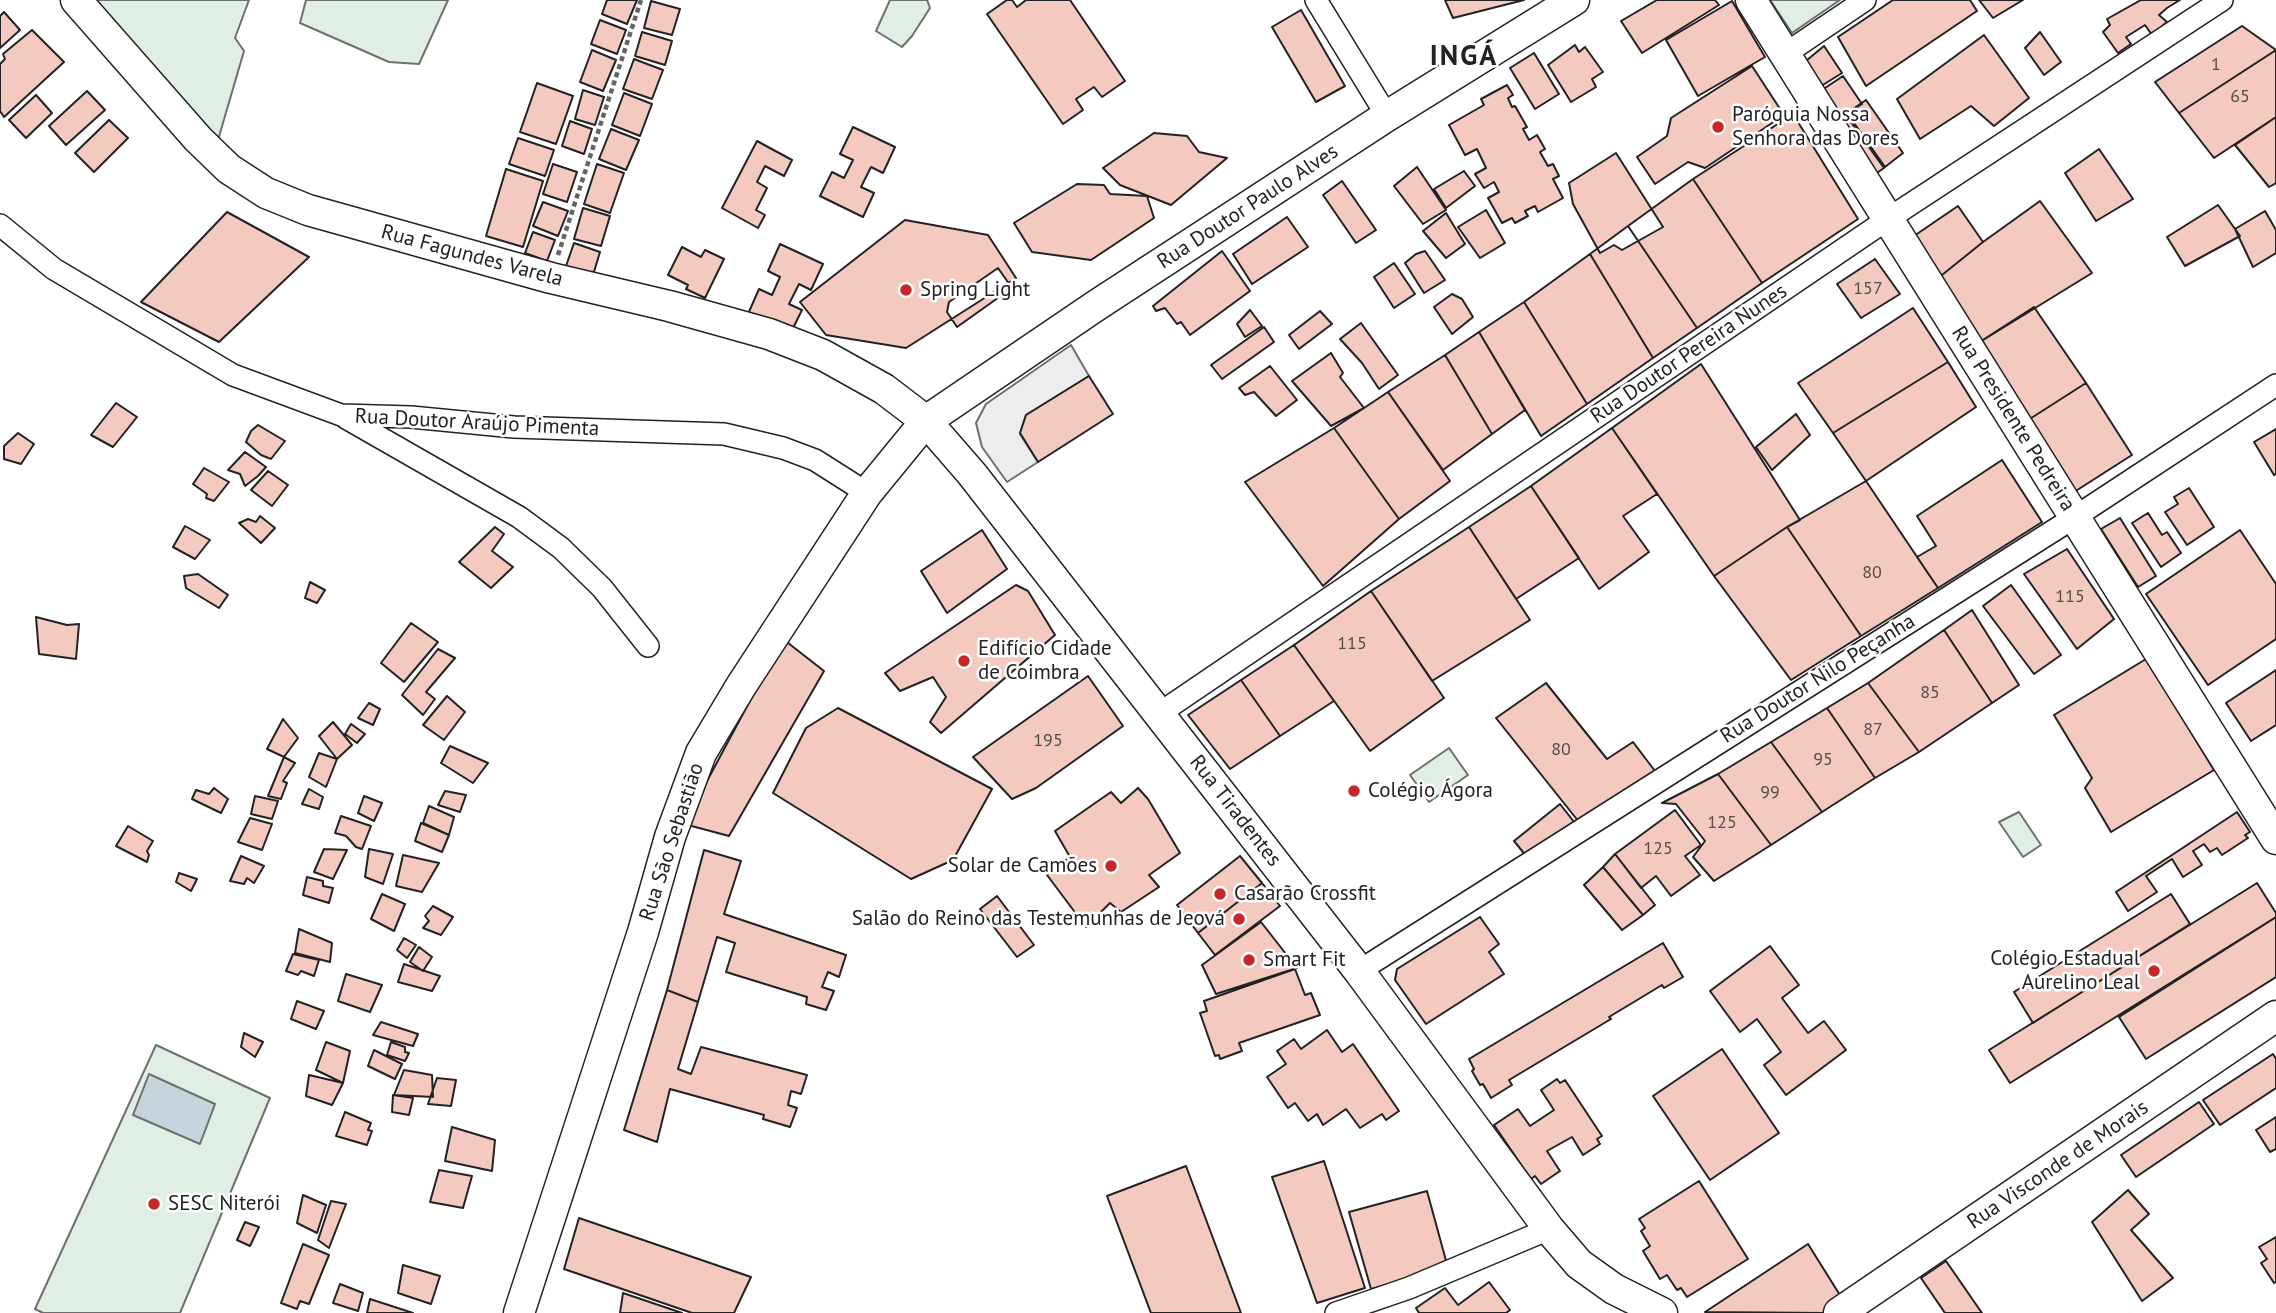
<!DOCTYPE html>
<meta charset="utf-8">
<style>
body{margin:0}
canvas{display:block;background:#fff}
</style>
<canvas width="2276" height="1313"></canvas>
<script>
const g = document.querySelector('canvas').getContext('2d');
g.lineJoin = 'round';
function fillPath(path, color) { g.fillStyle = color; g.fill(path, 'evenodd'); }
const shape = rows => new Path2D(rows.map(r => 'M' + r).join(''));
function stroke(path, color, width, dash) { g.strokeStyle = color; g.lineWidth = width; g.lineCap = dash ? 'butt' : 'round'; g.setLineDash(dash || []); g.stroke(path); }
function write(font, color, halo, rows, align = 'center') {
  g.font = font + ' "PT Sans",sans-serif'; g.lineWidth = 5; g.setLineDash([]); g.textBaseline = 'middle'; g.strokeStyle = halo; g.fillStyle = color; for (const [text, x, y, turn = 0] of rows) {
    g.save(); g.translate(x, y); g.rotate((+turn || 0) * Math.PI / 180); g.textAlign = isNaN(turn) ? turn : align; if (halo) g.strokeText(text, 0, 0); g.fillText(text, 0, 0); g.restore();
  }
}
const green = shape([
 [95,0,249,0,235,38,244,51,218,140,95,0],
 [306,0,448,0,419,64,389,62,300,23,306,0],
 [890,0,927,0,930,8,912,36,902,47,876,31,890,0],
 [1770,0,1840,0,1792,33,1770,0],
 [1449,748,1468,775,1429,802,1410,775,1449,748],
 [2019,812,2041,845,2023,857,1999,822,2019,812],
 [156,1045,270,1098,180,1313,43,1313,35,1309,156,1045]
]);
const parking = shape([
 [1071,345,1089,376,1026,415,1020,434,1038,462,1007,482,982,447,976,423,986,404,1071,345]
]);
const water = shape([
 [149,1074,215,1104,200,1144,133,1115,149,1074]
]);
const building = shape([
 [607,0,637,0,627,24,602,14,607,0],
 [1007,0,1012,0,1017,7,1026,0,1070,0,1125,81,1102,97,1094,87,1076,99,1083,110,1063,124,987,14,1007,0],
 [1445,0,1524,0,1453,18,1445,0],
 [1657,0,1715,0,1719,5,1642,53,1621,21,1657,0],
 [1893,0,1970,0,1977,11,1866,86,1838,37,1893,0],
 [1979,0,2023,0,1993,18,1979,0],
 [2141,0,2180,0,2167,8,2159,15,2167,22,2152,35,2145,25,2126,37,2131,44,2118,53,2103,32,2110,25,2107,19,2141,0],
 [651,1,680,9,672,35,644,28,651,1],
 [1732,1,1765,57,1698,96,1666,40,1732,1],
 [1301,10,1345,86,1316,102,1272,27,1301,10],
 [4,12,20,30,0,48,0,16,4,12],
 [600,20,626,30,617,54,591,44,600,20],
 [2242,26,2276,50,2179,113,2155,82,2242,26],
 [32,30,64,62,4,117,0,111,0,64,5,59,3,54,32,30],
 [642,32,672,41,665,65,635,56,642,32],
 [2040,32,2061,62,2044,75,2025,48,2040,32],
 [1984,35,2029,98,1994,126,1971,106,1920,139,1897,99,1984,35],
 [1575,45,1579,52,1585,47,1603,72,1592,79,1596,87,1571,102,1548,65,1575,45],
 [1824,46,1842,73,1818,88,1801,65,1824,46],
 [592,50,616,60,603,91,580,82,592,50],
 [2276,50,2276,117,2214,158,2179,113,2276,50],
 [1534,53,1559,94,1535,109,1510,68,1534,53],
 [634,59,663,70,652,99,623,89,634,59],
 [1752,66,1784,115,1705,168,1688,162,1655,184,1637,157,1667,136,1671,118,1752,66],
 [1843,76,1862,104,1838,119,1819,92,1843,76],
 [537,83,573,96,556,144,520,132,537,83],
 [1507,85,1513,95,1508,98,1512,107,1515,106,1527,127,1523,129,1529,140,1537,135,1545,149,1540,152,1548,166,1553,164,1559,176,1553,179,1563,198,1538,212,1535,206,1525,211,1528,216,1515,223,1512,218,1502,223,1488,198,1499,192,1494,182,1484,188,1475,174,1486,168,1477,149,1465,155,1449,125,1484,105,1481,99,1507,85],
 [583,90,604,97,595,125,575,119,583,90],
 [87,91,105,110,66,145,49,126,87,91],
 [624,93,652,104,640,136,612,125,624,93],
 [36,95,52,113,26,138,9,120,36,95],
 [1866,100,1903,153,1885,167,1847,113,1866,100],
 [1793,114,1858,219,1762,283,1693,179,1793,114],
 [2276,117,2276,183,2269,187,2235,145,2276,117],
 [1848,118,1884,168,1871,177,1837,126,1848,118],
 [109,120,128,138,94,172,75,153,109,120],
 [570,121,592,129,584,154,562,146,570,121],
 [853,127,895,147,883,173,871,167,861,187,874,193,863,217,820,196,832,172,844,178,853,160,840,154,853,127],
 [611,129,639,140,626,170,599,159,611,129],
 [1154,133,1187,136,1199,152,1227,158,1171,205,1120,185,1103,168,1154,133],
 [518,138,554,150,545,176,509,164,518,138],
 [757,141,792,160,784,176,765,166,757,182,767,188,756,210,765,215,758,228,722,208,757,141],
 [2099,149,2133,199,2096,221,2065,173,2099,149],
 [1616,153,1663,227,1622,250,1614,245,1600,253,1573,204,1569,183,1616,153],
 [553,164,577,172,567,202,543,194,553,164],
 [597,164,624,173,610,213,584,204,597,164],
 [1417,167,1446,210,1423,224,1394,186,1417,167],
 [506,169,543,181,523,247,486,236,506,169],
 [1464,171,1475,186,1446,208,1434,189,1464,171],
 [1693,179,1762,283,1697,328,1628,226,1693,179],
 [1342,181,1376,230,1356,243,1323,195,1342,181],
 [1077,184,1104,185,1110,194,1147,196,1154,218,1091,260,1032,252,1014,223,1077,184],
 [2040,201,2092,273,1975,345,1937,279,1983,242,2040,201],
 [543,202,568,211,558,236,533,226,543,202],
 [2218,205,2240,236,2185,266,2167,237,2218,205],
 [1958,206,1983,242,1937,279,1911,238,1958,206],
 [583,208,610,216,601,246,574,239,583,208],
 [1486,210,1505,243,1480,258,1458,227,1486,210],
 [2265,211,2276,230,2276,253,2253,267,2235,229,2265,211],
 [227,212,309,257,219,342,141,302,227,212],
 [1446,213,1465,244,1446,258,1423,231,1446,213],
 [1287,217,1308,247,1252,284,1233,254,1287,217],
 [905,220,988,235,1016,278,906,348,826,335,800,302,905,220],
 [1628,226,1697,328,1653,358,1590,254,1628,226],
 [533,232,555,240,547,261,525,253,533,232],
 [574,243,600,252,593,275,566,266,574,243],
 [780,244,823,264,811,290,799,284,789,304,802,310,790,334,748,314,759,289,772,295,780,277,768,271,780,244],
 [682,247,701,257,705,250,724,259,705,298,686,289,688,285,668,275,682,247],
 [1222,251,1250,291,1190,335,1181,322,1177,324,1165,308,1156,311,1153,306,1222,251],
 [1425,251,1445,280,1424,293,1405,263,1416,254,1425,251],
 [1590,254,1653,358,1587,404,1524,302,1590,254],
 [1875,259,1900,294,1861,318,1837,284,1875,259],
 [1394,263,1415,294,1394,308,1374,277,1394,263],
 [998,268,1012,288,957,327,947,312,949,302,998,268],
 [1452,294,1462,299,1473,317,1452,334,1434,307,1452,294],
 [1524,302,1587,404,1541,436,1479,332,1524,302],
 [2034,307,2086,383,2025,422,1975,345,2034,307],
 [1913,308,1948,362,1833,433,1798,383,1913,308],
 [1250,310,1262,326,1245,337,1237,324,1250,310],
 [1320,311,1332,324,1299,349,1289,335,1320,311],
 [1361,323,1398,375,1379,389,1362,363,1340,339,1361,323],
 [1264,327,1274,342,1222,379,1211,365,1264,327],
 [1479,332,1525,410,1492,434,1445,355,1479,332],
 [1331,353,1343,373,1340,377,1364,408,1331,426,1292,381,1331,353],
 [1445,355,1492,434,1443,470,1388,392,1445,355],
 [1948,362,1976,407,1866,481,1833,433,1948,362],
 [1701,364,1800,520,1787,527,1714,576,1612,428,1701,364],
 [1270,366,1297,400,1276,416,1254,392,1245,395,1239,388,1270,366],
 [1089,376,1113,414,1038,462,1020,433,1026,415,1089,376],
 [2086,383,2132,455,2071,494,2025,422,2086,383],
 [1388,392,1450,481,1399,519,1334,428,1388,392],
 [116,403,137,417,113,447,91,435,116,403],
 [1796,414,1810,435,1772,470,1756,447,1796,414],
 [258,425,285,441,271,459,261,455,246,442,251,431,258,425],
 [1334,428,1399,519,1323,586,1245,482,1334,428],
 [1612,428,1657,494,1623,516,1649,552,1599,589,1531,486,1612,428],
 [2276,429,2276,474,2274,475,2254,442,2276,429],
 [18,433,34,444,21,464,4,459,4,446,18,433],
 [245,452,266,467,258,476,245,486,240,474,228,470,245,452],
 [2002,460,2042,522,1938,588,1917,557,1936,546,1917,516,2002,460],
 [204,468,229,482,214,501,206,498,207,494,193,484,204,468],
 [268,471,288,485,272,506,251,490,268,471],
 [1866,481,1938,588,1861,636,1787,527,1866,481],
 [1531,486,1579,558,1516,599,1469,527,1531,486],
 [2189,488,2214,527,2187,545,2165,512,2178,504,2174,497,2189,488],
 [2148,513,2162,535,2167,532,2181,553,2161,567,2132,523,2148,513],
 [260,516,275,528,261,543,239,523,248,519,256,522,260,516],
 [2120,518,2156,576,2138,587,2101,529,2120,518],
 [185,526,210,540,195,559,173,547,185,526],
 [495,527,504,534,492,551,513,567,491,588,459,562,495,527],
 [1469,527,1530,620,1432,681,1371,591,1469,527],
 [1787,527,1861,636,1791,680,1714,576,1787,527],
 [982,530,1007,569,947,613,921,571,982,530],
 [2240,530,2276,584,2276,639,2208,685,2146,594,2240,530],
 [2067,549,2114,619,2077,649,2024,574,2067,549],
 [198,574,228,595,219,608,186,588,184,576,198,574],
 [310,582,325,590,317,603,305,598,310,582],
 [1016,585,1028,591,1055,635,941,733,930,722,946,697,933,677,900,691,885,673,1016,585],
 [2011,585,2061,655,2034,674,1983,606,2011,585],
 [1371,591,1444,698,1370,751,1294,645,1371,591],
 [1972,610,2019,685,1992,703,1944,630,1972,610],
 [36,617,67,625,79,624,76,659,39,654,36,617],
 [411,623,438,642,404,682,381,663,411,623],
 [1944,630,1992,703,1919,752,1868,683,1944,630],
 [783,639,824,671,729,836,684,824,783,639],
 [1294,645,1334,701,1280,736,1241,680,1294,645],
 [438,649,455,658,426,692,435,699,423,715,402,695,438,649],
 [2146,659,2214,770,2111,832,2085,788,2092,778,2054,715,2146,659],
 [2276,670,2276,725,2251,741,2226,703,2276,670],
 [1088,676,1123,726,1036,788,1012,799,973,757,1088,676],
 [1241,680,1280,736,1230,769,1188,715,1241,680],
 [1546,683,1607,759,1633,742,1658,775,1579,822,1496,718,1546,683],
 [1868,683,1919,752,1875,778,1827,708,1868,683],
 [447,696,465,712,444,740,423,725,447,696],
 [369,703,380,709,373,725,358,718,369,703],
 [838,708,992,789,953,860,911,879,773,793,806,728,838,708],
 [1827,708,1875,778,1822,812,1771,742,1827,708],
 [283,719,298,738,284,757,267,749,283,719],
 [333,722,352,745,337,759,319,736,333,722],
 [351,724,365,734,357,743,345,734,351,724],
 [1771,742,1822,812,1771,845,1718,774,1771,742],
 [450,746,488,763,473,783,441,763,450,746],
 [319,753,337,759,326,787,309,777,319,753],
 [284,757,295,763,283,781,287,783,281,799,268,796,284,757],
 [1718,774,1771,845,1714,881,1693,857,1705,841,1676,804,1662,803,1718,774],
 [214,788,228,799,221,813,192,799,196,790,209,794,214,788],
 [1138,788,1148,799,1180,853,1149,875,1159,887,1121,912,1110,903,1086,927,1047,875,1070,857,1055,831,1111,792,1121,803,1138,788],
 [309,789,323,797,319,809,302,804,309,789],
 [445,791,466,795,460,812,438,805,445,791],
 [255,796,278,801,272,819,251,814,255,796],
 [364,796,382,803,374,821,358,813,364,796],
 [1560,804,1578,827,1531,862,1514,841,1560,804],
 [429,806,454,817,449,835,423,823,429,806],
 [1675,810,1701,845,1685,856,1700,875,1671,896,1656,876,1641,888,1615,854,1675,810],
 [2237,812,2250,832,2245,835,2248,838,2222,855,2217,848,2210,852,2204,844,2193,851,2202,865,2183,877,2172,859,2146,876,2157,892,2128,911,2116,892,2237,812],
 [341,816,371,826,362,849,356,847,346,836,335,833,341,816],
 [250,818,272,824,262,850,238,842,250,818],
 [421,823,449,835,442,852,415,841,421,823],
 [128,826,153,841,147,851,149,855,147,862,116,846,128,826],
 [324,849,347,850,333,879,314,872,324,849],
 [369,849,393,854,383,884,365,877,369,849],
 [704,850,741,861,724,914,846,955,839,977,828,972,822,987,834,991,826,1010,806,1004,807,997,726,972,735,943,717,937,698,1002,667,990,704,850],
 [1615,854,1655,905,1643,915,1603,867,1615,854],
 [403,855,439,863,422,892,396,886,403,855],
 [241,856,264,866,254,883,247,878,244,884,230,881,241,856],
 [1240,856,1262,883,1198,933,1177,905,1240,856],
 [1603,867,1643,915,1622,930,1584,885,1603,867],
 [179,873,197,879,191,891,176,882,179,873],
 [307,877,323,881,323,886,333,888,329,903,303,895,307,877],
 [1262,883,1280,906,1215,955,1198,933,1262,883],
 [2257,883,2276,913,2276,917,2010,1083,1989,1050,2257,883],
 [382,894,405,904,394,931,371,919,382,894],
 [2171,894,2190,924,2033,1023,2014,992,2171,894],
 [997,896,1034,945,1017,957,980,909,997,896],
 [433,906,453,917,441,935,423,928,429,921,425,916,433,906],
 [1480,917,1499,944,1489,952,1504,974,1426,1024,1395,980,1397,969,1480,917],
 [2276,917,2276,977,2146,1059,2119,1017,2276,917],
 [1261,922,1297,968,1216,994,1202,965,1261,922],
 [299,929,332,943,330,962,295,953,299,929],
 [404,938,416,945,407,958,397,950,404,938],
 [1663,943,1683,977,1664,988,1662,985,1609,1017,1611,1019,1509,1080,1512,1085,1491,1098,1483,1084,1480,1085,1472,1071,1474,1069,1469,1059,1663,943],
 [1770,946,1799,985,1782,998,1808,1033,1824,1021,1846,1050,1786,1095,1764,1065,1781,1052,1757,1019,1740,1032,1710,991,1770,946],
 [419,947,432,957,423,971,410,962,419,947],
 [293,954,319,960,314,976,301,971,298,975,286,971,293,954],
 [404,964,440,976,432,991,398,982,404,964],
 [1295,969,1305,995,1311,993,1320,1015,1239,1043,1242,1051,1220,1059,1219,1055,1215,1056,1200,1013,1207,1011,1204,1001,1295,969],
 [346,974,382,985,370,1012,338,1001,346,974],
 [667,990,698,1002,678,1069,691,1074,701,1047,807,1075,801,1094,791,1091,788,1105,797,1108,790,1127,763,1119,764,1115,670,1089,657,1142,624,1130,667,990],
 [297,1001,324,1011,316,1029,291,1019,297,1001],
 [381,1022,418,1034,413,1046,373,1035,381,1022],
 [1327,1030,1342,1052,1353,1044,1399,1111,1386,1120,1382,1114,1360,1128,1346,1109,1323,1125,1317,1114,1308,1121,1295,1103,1288,1108,1267,1077,1286,1064,1277,1051,1294,1039,1301,1049,1327,1030],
 [244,1033,263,1042,255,1057,241,1047,244,1033],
 [326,1042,350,1051,343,1083,316,1070,326,1042],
 [391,1042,405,1047,405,1052,409,1053,405,1061,387,1055,391,1042],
 [1722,1049,1779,1133,1710,1180,1653,1096,1722,1049],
 [374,1050,402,1064,395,1079,368,1066,374,1050],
 [2273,1054,2276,1059,2276,1088,2220,1125,2203,1100,2273,1054],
 [404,1070,432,1075,433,1097,394,1095,404,1070],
 [309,1075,343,1083,332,1105,306,1096,309,1075],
 [437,1078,456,1080,451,1106,428,1104,437,1078],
 [1557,1079,1560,1083,1565,1080,1602,1136,1597,1139,1600,1144,1583,1155,1572,1137,1547,1151,1560,1171,1541,1184,1535,1176,1531,1179,1494,1125,1518,1109,1530,1126,1554,1110,1541,1090,1557,1079],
 [393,1095,413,1098,409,1115,392,1112,393,1095],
 [2199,1102,2214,1124,2136,1177,2121,1155,2199,1102],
 [345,1112,371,1123,368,1130,372,1131,367,1145,336,1136,345,1112],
 [2276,1117,2276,1149,2270,1152,2256,1130,2276,1117],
 [452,1127,495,1140,492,1171,445,1161,452,1127],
 [1324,1161,1365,1288,1317,1303,1272,1177,1324,1161],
 [1186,1166,1241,1313,1151,1313,1107,1196,1186,1166],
 [439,1170,472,1176,463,1208,430,1202,439,1170],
 [1699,1181,1748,1259,1687,1297,1681,1288,1677,1290,1667,1275,1660,1279,1643,1251,1650,1246,1641,1231,1645,1228,1639,1219,1699,1181],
 [2128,1190,2149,1214,2131,1230,2173,1278,2142,1301,2092,1222,2128,1190],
 [1427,1191,1448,1268,1371,1289,1349,1212,1427,1191],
 [303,1195,326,1205,317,1233,297,1223,303,1195],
 [331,1201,346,1204,329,1248,318,1240,331,1201],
 [579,1218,751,1277,734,1313,692,1313,564,1269,579,1218],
 [245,1222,259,1227,250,1246,237,1240,245,1222],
 [2276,1237,2276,1282,2274,1283,2261,1263,2267,1259,2259,1247,2276,1237],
 [303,1244,329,1255,309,1304,300,1301,297,1309,281,1303,303,1244],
 [1808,1244,1843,1300,1824,1313,1705,1312,1808,1244],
 [1946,1261,1982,1313,1945,1313,1921,1278,1946,1261],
 [403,1265,440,1276,431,1304,398,1293,403,1265],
 [1489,1282,1510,1310,1506,1313,1419,1313,1416,1308,1445,1288,1458,1305,1489,1282],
 [340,1284,363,1293,358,1311,333,1303,340,1284],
 [623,1293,682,1313,620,1313,623,1293],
 [370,1299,413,1313,367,1313,370,1299]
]);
const path = shape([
 [558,255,641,0]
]);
const street = shape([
 [1316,0,1387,116],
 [1785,54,1865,0],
 [0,225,54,269,233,375,341,415,411,417,514,427,724,434,783,448,815,460,867,493],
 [346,418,519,517,561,548,602,588,648,646],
 [1160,713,1888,219,2222,0],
 [1359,971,2075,517,2276,385],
 [1336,1313,1409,1288,1549,1229]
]);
const secondary = shape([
 [76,0,198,139,229,169,266,193,308,210,551,278,669,306,769,334,823,355,884,389,926,421,972,474,1359,971,1549,1229,1579,1264,1614,1289,1662,1313],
 [1751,0,2276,839],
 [519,1313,643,932,670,837,701,753,741,686,867,493,926,421,1097,305,1387,116,1574,0],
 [1839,1313,2276,1016]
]);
const markers = [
 [1718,127,7,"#c62828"],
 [906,290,7,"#c62828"],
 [964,661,7,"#c62828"],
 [1354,791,7,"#c62828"],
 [1111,866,7,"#c62828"],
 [1220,894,7,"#c62828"],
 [1239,919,7,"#c62828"],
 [1249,960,7,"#c62828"],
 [2154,971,7,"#c62828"],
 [154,1204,7,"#c62828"]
];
const numberNames = [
 ["1",2216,65],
 ["65",2240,97],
 ["157",1868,289],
 ["80",1872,573],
 ["115",2070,597],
 ["115",1352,644],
 ["85",1930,693],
 ["87",1873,730],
 ["195",1048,741],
 ["80",1561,750],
 ["95",1823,760],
 ["99",1770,793],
 ["125",1722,823],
 ["125",1658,849]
];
const poiNames = [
 ["Paróquia Nossa",1732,115],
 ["Senhora das Dores",1732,139],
 ["Spring Light",920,290],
 ["Edifício Cidade",978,649],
 ["de Coimbra",978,673],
 ["Colégio Ágora",1368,791],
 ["Solar de Camões",1097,866,"right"],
 ["Casarão Crossfit",1234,894],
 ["Salão do Reino das Testemunhas de Jeová",1225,919,"right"],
 ["Colégio Estadual",2140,959,"right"],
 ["Aurelino Leal",2140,983,"right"],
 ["Smart Fit",1263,960],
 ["SESC Niterói",168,1204]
];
const streetNames = [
 ["Rua Doutor Paulo Alves",1248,207,-33],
 ["Rua Fagundes Varela",472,256,15],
 ["Rua Doutor Pereira Nunes",1689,354,-34],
 ["Rua Presidente Pedreira",2013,419,58],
 ["Rua Doutor Araújo Pimenta",477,423,3],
 ["Rua Doutor Nilo Peçanha",1818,679,-32],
 ["Rua Tiradentes",1235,811,52],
 ["Rua São Sebastião",672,842,-72],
 ["Rua Visconde de Morais",2058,1165,-34]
];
const districtNames = [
 ["INGÁ",1464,57]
];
fillPath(green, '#e0efe3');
stroke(green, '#6f6f6f', 2);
fillPath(parking, '#ededed');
stroke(parking, '#6f6f6f', 2);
fillPath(water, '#c7d3dd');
stroke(water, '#6f6f6f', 2);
fillPath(building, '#f3c9c0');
stroke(building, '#222', 2);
stroke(street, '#222', 24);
stroke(secondary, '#222', 33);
stroke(path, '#646464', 4.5, [5, 3.5]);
stroke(street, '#fff', 21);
stroke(secondary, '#fff', 30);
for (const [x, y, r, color] of markers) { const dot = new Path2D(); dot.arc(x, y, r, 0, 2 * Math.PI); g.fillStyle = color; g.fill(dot); stroke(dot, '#fff', 2.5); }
write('18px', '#564c4a', null, numberNames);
write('21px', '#222', '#fff', poiNames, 'left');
write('21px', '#222', '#fff', streetNames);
g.letterSpacing = '2px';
write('bold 28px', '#222', '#fff', districtNames);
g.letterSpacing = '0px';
</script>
